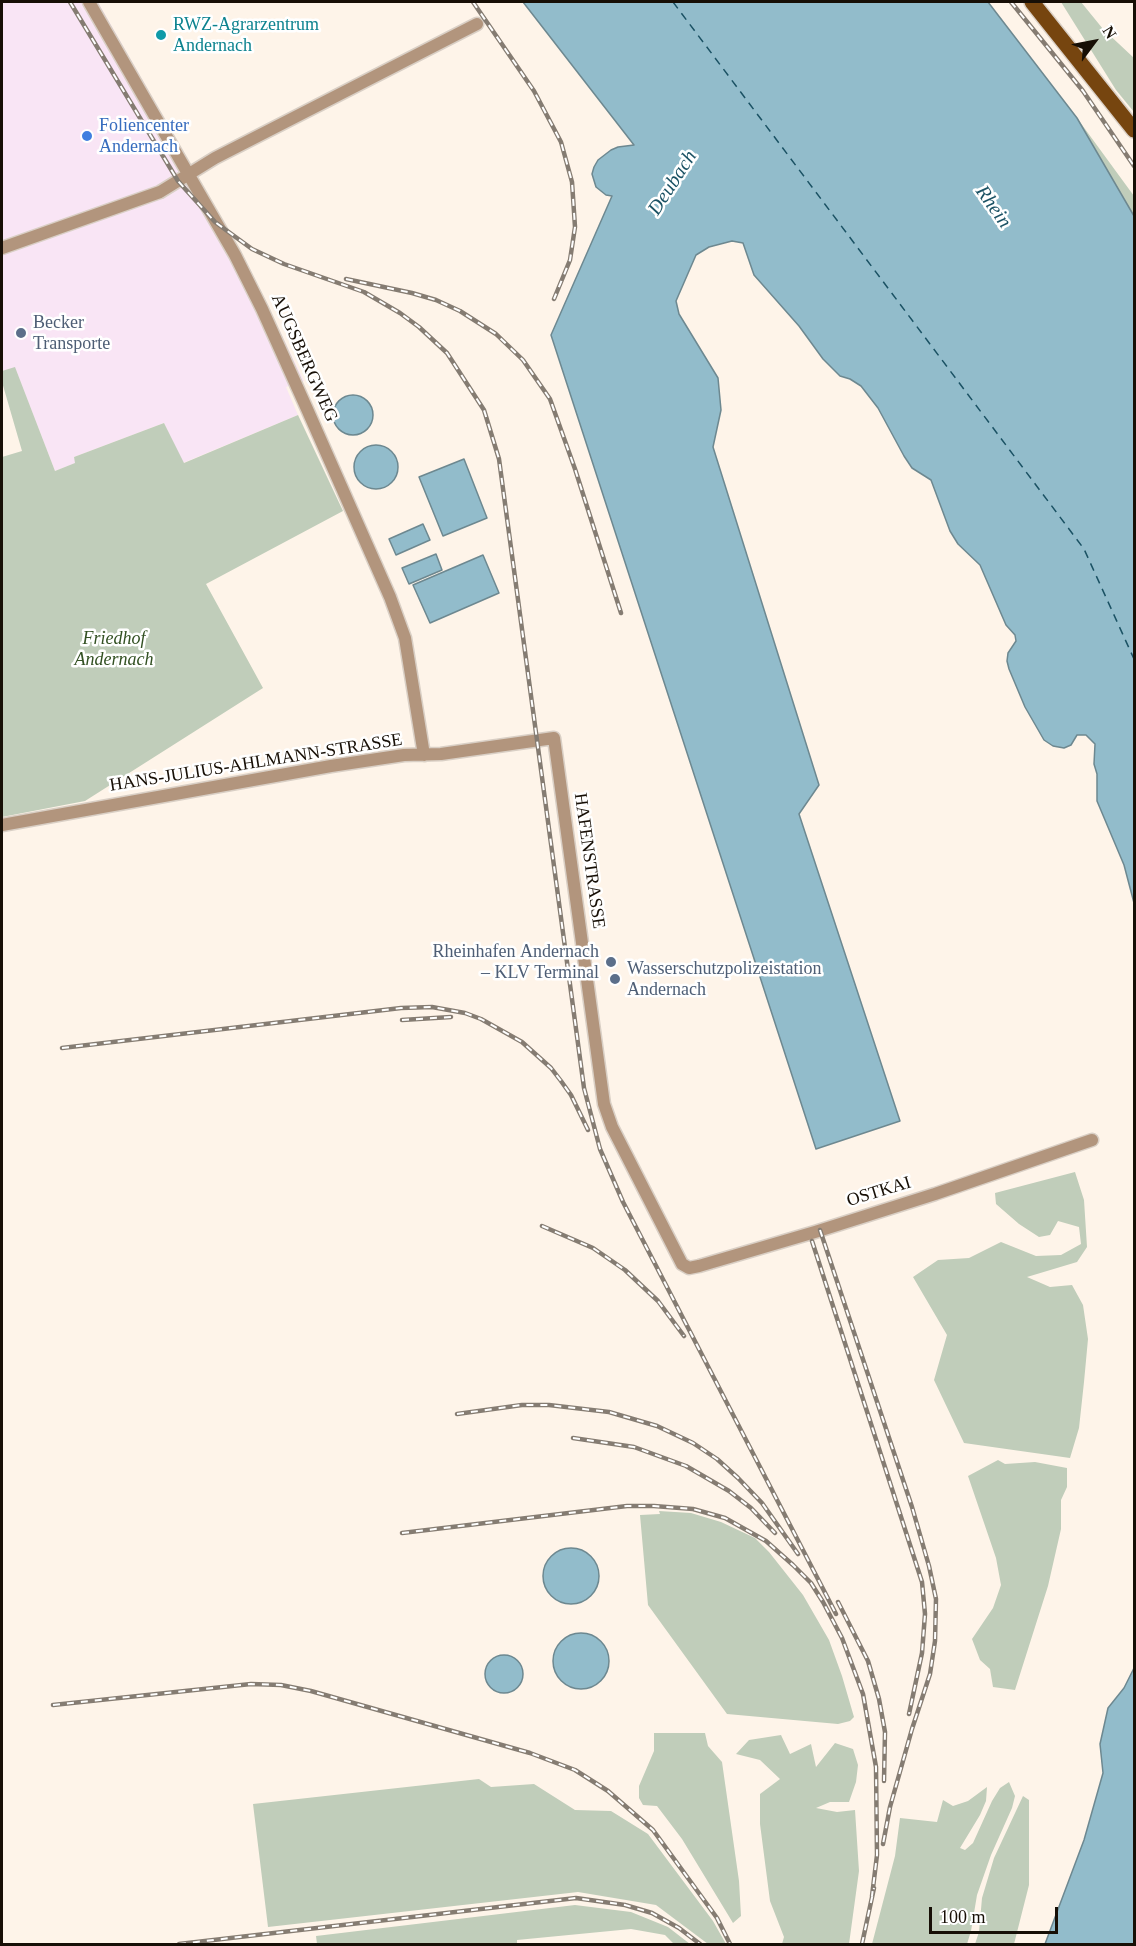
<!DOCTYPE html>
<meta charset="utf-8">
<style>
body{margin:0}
#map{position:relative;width:1136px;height:1946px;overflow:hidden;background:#fef4e9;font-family:Georgia,serif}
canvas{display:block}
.frame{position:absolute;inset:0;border:3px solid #170f06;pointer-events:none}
.north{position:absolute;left:1064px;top:12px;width:60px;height:60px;-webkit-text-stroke:4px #fff;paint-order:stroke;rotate:58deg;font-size:16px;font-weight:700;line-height:24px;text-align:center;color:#170f06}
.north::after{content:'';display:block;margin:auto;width:21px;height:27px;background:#170f06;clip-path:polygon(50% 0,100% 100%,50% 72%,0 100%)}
.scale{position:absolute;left:929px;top:1907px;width:129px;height:27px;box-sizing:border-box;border:3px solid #170f06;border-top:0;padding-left:8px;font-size:18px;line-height:21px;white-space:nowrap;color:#170f06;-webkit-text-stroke:4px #fff;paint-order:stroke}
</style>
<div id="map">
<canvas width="1136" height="1946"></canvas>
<div class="frame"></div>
<div class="north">N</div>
<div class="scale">100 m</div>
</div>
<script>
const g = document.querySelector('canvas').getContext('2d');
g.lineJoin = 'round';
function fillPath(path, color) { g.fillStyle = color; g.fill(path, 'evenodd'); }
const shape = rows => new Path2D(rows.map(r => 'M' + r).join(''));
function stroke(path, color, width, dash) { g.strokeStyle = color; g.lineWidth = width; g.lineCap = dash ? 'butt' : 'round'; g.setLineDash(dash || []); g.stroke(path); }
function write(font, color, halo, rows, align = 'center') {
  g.font = font + ' Georgia,serif'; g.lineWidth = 5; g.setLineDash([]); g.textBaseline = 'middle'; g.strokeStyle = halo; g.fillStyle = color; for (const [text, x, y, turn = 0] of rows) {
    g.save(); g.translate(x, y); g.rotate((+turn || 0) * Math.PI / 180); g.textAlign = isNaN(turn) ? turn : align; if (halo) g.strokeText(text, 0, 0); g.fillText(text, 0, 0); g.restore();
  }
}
const commercial = shape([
 [2,2,98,2,248,265,304,381,286,387,298,415,183,463,164,423,74,457,76,463,55,471,15,368,2,371]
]);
const green = shape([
 [1061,2,1081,2,1103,29,1134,58,1134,112,1116,90],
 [1077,118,1134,196,1134,216],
 [15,367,55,471,75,463,74,457,164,423,184,463,298,415,343,511,206,584,263,688,85,801,2,817,2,457,22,451,2,382,2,371],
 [1075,1172,1084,1200,1087,1247,1077,1262,1027,1277,1050,1287,1072,1285,1083,1305,1088,1339,1084,1382,1079,1428,1070,1458,964,1443,934,1380,947,1335,913,1277,938,1260,969,1258,1001,1242,1036,1256,1061,1255,1081,1244,1079,1227,1058,1221,1050,1235,1039,1237,1019,1224,996,1204,995,1193],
 [998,1460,1005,1464,1035,1462,1067,1468,1067,1487,1061,1500,1061,1529,1048,1586,1015,1690,993,1687,990,1669,980,1660,972,1639,993,1608,1001,1585,996,1558,968,1476],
 [659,1511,691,1513,721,1522,755,1538,769,1552,803,1595,829,1640,842,1676,854,1717,850,1721,838,1724,727,1714,648,1605,640,1515,660,1514],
 [654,1733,705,1733,708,1746,722,1762,739,1881,741,1916,733,1923,682,1839,657,1806,643,1805,639,1798,639,1786,654,1751],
 [781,1735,790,1754,811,1744,816,1767,835,1743,853,1749,858,1765,856,1782,849,1802,830,1802,816,1808,837,1812,855,1810,859,1871,849,1944,782,1944,784,1937,770,1901,760,1824,760,1794,780,1779,760,1760,736,1754,749,1740],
 [479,1779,491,1787,534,1784,575,1810,611,1811,648,1834,713,1921,726,1944,708,1944,656,1905,578,1892,268,1927,253,1804],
 [1009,1782,1015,1796,1012,1808,991,1855,977,1895,971,1931,967,1944,872,1944,895,1856,900,1818,937,1822,943,1800,953,1806,968,1801,987,1787,986,1801,980,1815,960,1848,965,1850,973,1843,992,1801,1000,1788],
 [1023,1796,1029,1800,1029,1885,1014,1944,975,1944,979,1932,982,1898,994,1858],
 [575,1905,631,1912,668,1927,690,1944,674,1944,665,1935,631,1929,517,1940,517,1944,317,1944,316,1936]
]);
const water = shape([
 [523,2,988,2,1077,118,1134,216,1134,903,1124,865,1097,801,1097,774,1094,764,1095,744,1086,735,1077,735,1071,745,1064,748,1053,746,1044,740,1025,707,1009,669,1007,661,1008,653,1016,641,1015,635,1006,625,980,565,958,544,950,531,931,480,912,468,904,456,878,408,861,386,850,379,840,376,823,359,799,326,754,275,743,243,732,241,709,247,696,255,676,301,679,314,718,378,721,410,713,447,819,785,799,814,900,1121,816,1149,551,335,612,196,606,195,596,187,592,174,594,167,598,160,611,150,618,147,634,145,523,2],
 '333 415a20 20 0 1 1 40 0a20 20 0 1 1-40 0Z',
 '354 467a22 22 0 1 1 44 0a22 22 0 1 1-44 0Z',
 [464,459,487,518,443,536,419,477,464,459],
 [423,524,430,540,396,555,389,539,423,524],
 [436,554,442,570,409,584,402,568,436,554],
 [483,555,499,593,430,623,413,585,483,555],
 '543 1576a28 28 0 1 1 56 0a28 28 0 1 1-56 0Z',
 '553 1661a28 28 0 1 1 56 0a28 28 0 1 1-56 0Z',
 '485 1674a19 19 0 1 1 38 0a19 19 0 1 1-38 0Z',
 [1134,1668,1134,1944,1045,1944,1084,1840,1103,1773,1100,1744,1108,1708,1124,1688,1134,1668]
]);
const ferry = shape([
 [673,2,1084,549,1134,659]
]);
const minor = shape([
 [89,2,235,255,262,309,307,409,390,597,405,638,424,755],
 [2,248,160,192,215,158,477,24],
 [2,825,331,766,404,755,441,754,554,738,604,1104,612,1127,682,1264,689,1268,699,1266,815,1232,935,1194,1092,1140]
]);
const major = shape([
 [1032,2,1134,130]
]);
const rail = shape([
 [70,2,178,181,215,222,252,249,284,264,364,292,400,313,419,327,447,353,484,410,499,459,584,1088,600,1149,623,1202,836,1614],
 [473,2,534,91,561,142,572,182,575,227,570,260,554,299],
 [1011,2,1083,91,1134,166],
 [346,279,412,293,436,300,460,311,496,334,523,360,550,399,575,469,621,613],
 [402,1020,451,1017],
 [62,1048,401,1008,432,1007,465,1013,481,1019,522,1042,551,1068,561,1081,571,1095,588,1130],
 [542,1226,593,1248,625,1270,658,1301,684,1336],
 [820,1230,912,1507,929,1566,936,1599,935,1641,930,1674,912,1729,890,1807,883,1844],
 [812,1241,922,1582,925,1614,922,1653,909,1714],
 [457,1414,522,1405,549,1405,609,1412,657,1426,693,1443,717,1459,738,1478,762,1503,798,1554],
 [573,1438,634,1447,686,1466,729,1491,751,1508,775,1533],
 [402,1533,627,1506,654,1506,693,1509,725,1518,766,1541,793,1565,811,1583,823,1602,842,1638,863,1694,876,1767,877,1855,872,1896],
 [838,1602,868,1661,879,1699,885,1732,884,1781],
 [53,1705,251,1684,281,1685,311,1691,530,1753,575,1770,608,1791,653,1830,717,1918,730,1944],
 [179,1944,576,1898,625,1905,652,1913,679,1928,700,1944],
 [862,1944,874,1888]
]);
const markers = [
 [161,35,6,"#0f9aa8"],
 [87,136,6,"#3f7fe0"],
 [21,333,6,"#5c6f8a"],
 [611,962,6,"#5c6f8a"],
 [615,979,6,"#5c6f8a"]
];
const cultureNames = [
 ["RWZ-Agrarzentrum",173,25],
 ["Andernach",173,46]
];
const shopNames = [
 ["Foliencenter",99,126],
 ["Andernach",99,147]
];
const serviceNames = [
 ["Becker",33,323],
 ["Transporte",33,344],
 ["Rheinhafen Andernach",599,952,"right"],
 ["– KLV Terminal",599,973,"right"],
 ["Wasserschutzpolizeistation",627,969],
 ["Andernach",627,990]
];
const streetNames = [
 ["AUGSBERGWEG",304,358,66],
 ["HANS-JULIUS-AHLMANN-STRASSE",256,763,-9],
 ["HAFENSTRASSE",589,861,82],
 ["OSTKAI",879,1192,-17]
];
const parkNames = [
 ["Friedhof",114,639],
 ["Andernach",114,660]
];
const waterNames = [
 ["Deubach",673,183,-57],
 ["Rhein",993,207,55]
];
fillPath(commercial, '#f9e5f5');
fillPath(green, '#c0cdba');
fillPath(water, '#92bccb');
stroke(water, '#6d8890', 1.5);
stroke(ferry, '#1b5264', 1.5, [8, 6]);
stroke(minor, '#d9cfc5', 15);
stroke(major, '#d9cfc5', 18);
stroke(minor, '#b2957d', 12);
stroke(major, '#76450f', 15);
stroke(rail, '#857c72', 4.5);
stroke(rail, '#fff', 2, [7]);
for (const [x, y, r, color] of markers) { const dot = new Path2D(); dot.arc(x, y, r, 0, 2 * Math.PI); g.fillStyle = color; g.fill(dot); stroke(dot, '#fff', 2); }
write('18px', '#0d838f', '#fff', cultureNames, 'left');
write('18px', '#366cbe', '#fff', shopNames, 'left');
write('18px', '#4e5e75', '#fff', serviceNames, 'left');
write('18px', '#170f06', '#fff', streetNames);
write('italic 18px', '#335123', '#fff', parkNames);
write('italic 20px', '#1b5264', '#fff', waterNames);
</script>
